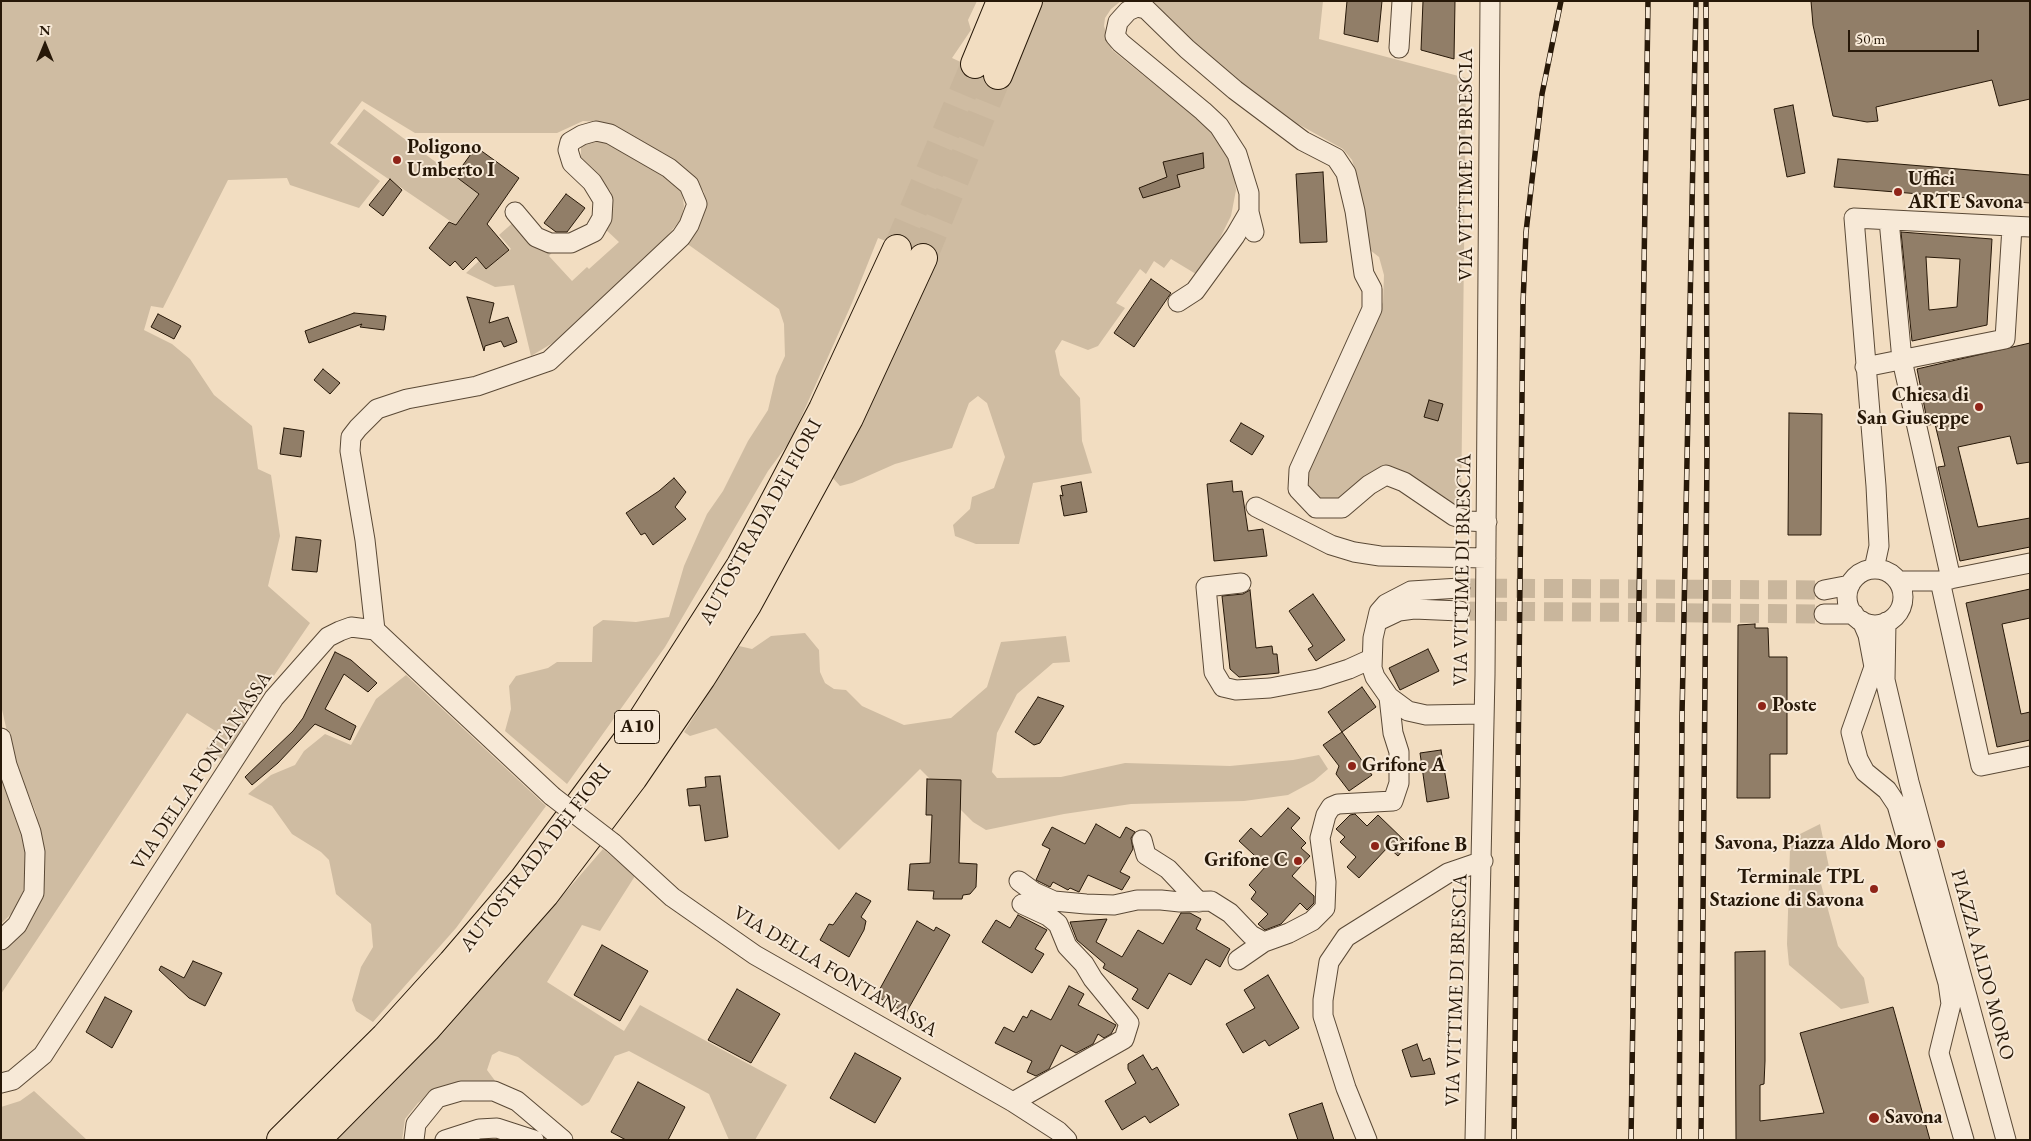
<!DOCTYPE html>
<style>
body{margin:0}
#map{position:relative;width:2031px;height:1141px;overflow:hidden;background:#f2ddc1;font-family:"EB Garamond",serif}
canvas{display:block}
.frame{position:absolute;inset:0;border:2px solid #271808;pointer-events:none}
.north{position:absolute;left:20px;top:20px;width:50px;height:50px;-webkit-text-stroke:4px #f7e9d7;paint-order:stroke;rotate:0deg;font-size:14px;font-weight:700;line-height:20px;text-align:center;color:#271808}
.north::after{content:'';display:block;margin:auto;width:18px;height:22px;background:#271808;clip-path:polygon(50% 0,100% 100%,50% 72%,0 100%)}
.scale{position:absolute;left:1848px;top:30px;width:131px;height:22px;box-sizing:border-box;border:2px solid #271808;border-top:0;padding-left:6px;font-size:15px;line-height:18px;white-space:nowrap;color:#271808;-webkit-text-stroke:4px #f7e9d7;paint-order:stroke}
</style>
<div id="map">
<canvas width="2031" height="1141"></canvas>
<div class="frame"></div>
<div class="north">N</div>
<div class="scale">50 m</div>
</div>
<script>
const g = document.querySelector('canvas').getContext('2d');
g.lineJoin = 'round';
function fillPath(path, color) { g.fillStyle = color; g.fill(path, 'evenodd'); }
const shape = rows => new Path2D(rows.map(r => 'M' + r).join(''));
function stroke(path, color, width, dash) { g.strokeStyle = color; g.lineWidth = width; g.lineCap = dash ? 'butt' : 'round'; g.setLineDash(dash || []); g.stroke(path); }
function write(font, color, halo, rows, align = 'center') {
  g.font = font + ' "EB Garamond",serif'; g.lineWidth = 4; g.setLineDash([]); g.textBaseline = 'middle'; g.strokeStyle = halo; g.fillStyle = color; for (const [text, x, y, turn = 0] of rows) {
    g.save(); g.translate(x, y); g.rotate((+turn || 0) * Math.PI / 180); g.textAlign = isNaN(turn) ? turn : align; if (halo) g.strokeText(text, 0, 0); g.fillText(text, 0, 0); g.restore();
  }
}
const green = shape([
 [1,1,977,1,968,20,971,30,952,58,1006,83,1041,1,1121,1,1111,9,1105,18,1104,26,1112,50,1165,93,1193,109,1225,148,1233,168,1236,190,1231,216,1219,240,1196,274,1171,259,1164,268,1154,261,1146,274,1140,269,1116,303,1125,308,1098,346,1088,350,1062,340,1055,351,1060,375,1080,398,1082,441,1092,473,1033,483,1019,544,976,544,955,536,953,525,970,509,972,497,994,488,1005,457,987,403,978,396,969,403,952,448,895,464,852,483,840,486,832,477,874,397,915,301,930,258,878,238,852,303,791,440,768,471,665,647,567,784,505,731,511,709,509,686,516,676,548,668,557,662,592,662,593,627,603,620,636,622,669,617,684,566,707,514,723,491,748,441,768,410,776,376,785,356,784,324,779,309,686,243,706,207,704,192,693,175,600,122,583,121,557,133,415,133,362,101,330,143,380,181,359,208,290,185,287,178,228,180,163,308,151,306,144,330,172,344,190,359,214,395,252,426,258,469,271,475,280,536,268,586,310,623,243,721,247,725,222,759,206,749,217,732,187,713,1,994,1,952,21,935,33,910,41,846,36,813,12,754,1,705],
 [1153,1,1323,1,1319,39,1466,78,1461,512,1398,471,1334,500,1320,498,1309,489,1307,482,1308,468,1383,302,1384,275,1379,257,1370,250,1359,183,1352,160,1343,149,1298,124,1195,47],
 [364,109,479,194,456,225,337,144],
 [603,138,677,183,682,192,684,206,681,219,660,245,556,341,531,356,514,285,495,287,466,273,479,261,486,269,511,249,499,235,516,220,554,250,549,256,572,281,587,267,589,269,619,242,603,227,613,207,611,192,581,158,581,146,584,142],
 [805,633,819,650,820,672,825,683,834,689,846,690,862,706,904,725,951,718,987,687,1001,642,1066,636,1070,662,1053,663,1017,694,997,733,992,772,997,778,1061,777,1125,763,1230,766,1293,760,1319,755,1328,769,1314,781,1288,795,1244,801,1131,804,1064,814,986,830,973,822,920,769,839,850,716,728,690,736,684,732,739,646,752,649,771,636],
 [406,675,546,806,456,928,373,1022,356,1011,352,1000,361,967,373,947,371,924,336,894,329,860,321,852,292,834,272,806,248,794,271,775,295,765,304,751,325,734,351,745,376,699],
 [1,776,26,839,27,882,15,910,1,924],
 [1820,824,1829,867,1818,873,1838,946,1864,978,1869,1003,1841,1009,1789,965,1787,944,1790,849,1792,841,1800,834],
 [603,849,635,876,600,931,582,925,547,982,624,1031,640,1005,787,1085,755,1140,729,1140,709,1094,629,1051,615,1056,589,1102,582,1106,518,1057,499,1051,492,1055,487,1070,499,1086,438,1089,418,1103,405,1119,402,1140,337,1140,444,1032],
 [34,1091,87,1140,1,1140,1,1107,20,1101]
]);
const building = shape([
 [1347,1,1382,1,1378,42,1344,34,1347,1],
 [1423,1,1455,1,1454,59,1421,50,1423,1],
 [1811,1,2030,1,2030,99,1999,106,1992,80,1876,107,1878,121,1867,122,1833,116,1813,25,1811,1],
 [1793,105,1805,173,1787,177,1774,109,1793,105],
 [476,147,519,178,487,224,509,250,486,269,476,257,463,270,455,261,450,266,429,248,449,222,456,225,479,194,455,176,476,147],
 [1203,153,1204,168,1177,175,1180,187,1143,198,1139,188,1167,177,1163,162,1203,153],
 [1838,159,2030,175,2030,203,1834,187,1838,159],
 [1323,172,1327,242,1300,243,1296,174,1323,172],
 [390,179,402,190,383,216,369,205,390,179],
 [566,194,585,208,567,232,556,232,544,223,566,194],
 [1901,232,1992,239,1987,325,1912,341,1901,232],
 [1926,257,1960,259,1957,307,1929,310,1926,257],
 [1151,279,1171,293,1134,347,1114,333,1151,279],
 [467,297,494,303,489,323,508,317,517,342,504,347,501,341,485,346,484,351,467,297],
 [354,313,386,316,384,330,360,327,362,324,309,343,305,331,354,313],
 [158,314,181,326,174,339,151,327,158,314],
 [2030,343,2030,462,2017,464,2010,436,1958,447,1978,527,2030,518,2030,547,1960,561,1938,467,1945,466,1935,424,1928,425,1917,369,2030,343],
 [323,369,340,383,330,394,314,380,323,369],
 [1429,400,1443,404,1438,421,1424,417,1429,400],
 [1789,413,1822,414,1821,535,1788,535,1789,413],
 [1241,423,1264,436,1252,455,1230,441,1241,423],
 [284,428,304,431,301,457,280,454,284,428],
 [674,478,686,492,675,507,686,519,653,545,645,533,641,535,626,513,659,491,674,478],
 [1232,481,1233,492,1242,491,1248,531,1263,529,1267,556,1214,561,1207,484,1232,481],
 [1081,482,1087,512,1064,516,1060,495,1063,496,1061,486,1081,482],
 [296,537,321,540,317,572,292,570,296,537],
 [2030,589,2030,618,2002,624,2021,714,2030,712,2030,740,1997,747,1966,603,2030,589],
 [1250,590,1256,648,1272,646,1273,654,1277,654,1279,673,1239,677,1230,669,1222,596,1243,594,1250,590],
 [1313,594,1345,640,1316,661,1308,649,1313,646,1289,611,1313,594],
 [1755,624,1755,628,1768,628,1769,657,1787,657,1787,754,1770,754,1770,798,1737,798,1738,625,1755,624],
 [1428,649,1439,671,1400,690,1389,668,1428,649],
 [335,652,351,660,377,683,368,692,344,674,325,709,356,726,350,740,315,724,278,763,252,785,245,777,293,731,303,718,335,652],
 [1362,687,1376,707,1342,732,1328,712,1362,687],
 [1038,697,1064,706,1040,743,1034,745,1015,732,1038,697],
 [1342,732,1372,775,1349,791,1336,774,1339,766,1323,745,1342,732],
 [1441,750,1449,798,1427,802,1420,753,1441,750],
 [720,776,728,837,705,841,700,805,689,806,687,789,706,787,705,777,720,776],
 [927,779,961,780,959,863,977,864,976,887,970,894,963,895,962,899,933,899,934,891,908,890,910,864,930,863,932,815,926,815,927,779],
 [1288,808,1300,818,1291,828,1306,843,1301,848,1310,856,1292,876,1314,896,1314,903,1307,910,1300,903,1281,924,1265,930,1258,924,1268,914,1251,899,1256,892,1249,885,1266,866,1239,841,1251,828,1261,837,1288,808],
 [1355,814,1367,826,1378,815,1408,844,1398,856,1388,847,1359,878,1347,867,1356,857,1340,842,1345,837,1336,829,1350,815,1355,814],
 [1096,824,1120,838,1126,827,1135,832,1131,838,1133,849,1120,872,1130,877,1122,890,1088,875,1079,892,1070,888,1068,890,1053,882,1050,887,1036,880,1050,849,1042,845,1052,827,1085,844,1096,824],
 [856,893,871,901,861,917,866,921,864,930,849,957,820,940,829,924,833,925,856,893],
 [1181,913,1190,913,1201,919,1196,929,1230,949,1220,967,1206,959,1191,985,1169,973,1148,1009,1132,999,1138,989,1103,968,1105,964,1077,940,1070,922,1107,919,1096,942,1122,957,1138,930,1163,944,1181,913],
 [1018,915,1047,930,1035,949,1044,954,1032,973,982,942,996,920,1010,928,1018,915],
 [917,921,934,931,936,927,950,935,906,1013,876,996,917,921],
 [602,945,648,971,620,1021,574,995,602,945],
 [1765,951,1765,1061,1764,1084,1760,1085,1760,1121,1824,1113,1800,1033,1893,1007,1930,1140,1736,1140,1735,952,1765,951],
 [193,961,222,973,205,1006,189,998,159,970,161,966,184,978,193,961],
 [1268,975,1299,1028,1269,1046,1265,1040,1243,1053,1226,1024,1255,1008,1244,990,1268,975],
 [1069,986,1084,994,1078,1005,1116,1025,1111,1034,1104,1038,1098,1034,1093,1044,1076,1053,1061,1045,1049,1069,1036,1076,1027,1072,1032,1061,995,1043,1004,1027,1014,1032,1023,1016,1027,1018,1031,1010,1051,1020,1069,986],
 [737,989,780,1014,751,1063,708,1040,737,989],
 [105,997,132,1011,112,1048,86,1032,105,997],
 [1417,1044,1423,1061,1430,1058,1435,1074,1411,1077,1402,1050,1417,1044],
 [855,1053,901,1078,875,1123,830,1098,855,1053],
 [1143,1055,1152,1070,1157,1067,1179,1105,1150,1123,1145,1116,1122,1130,1105,1101,1136,1083,1128,1069,1128,1064,1143,1055],
 [638,1082,685,1107,668,1140,626,1140,611,1132,638,1082],
 [1322,1103,1334,1140,1298,1140,1289,1114,1322,1103]
]);
const minorTunnel = shape([
 [1460,588,1824,590],
 [1460,611,1824,614]
]);
const highwayTunnel = shape([
 [897,249,975,64],
 [923,258,998,75]
]);
const minor = shape([
 [1399,48,1402,1],
 [1889,220,1902,360,1951,579],
 [1254,232,1249,212,1249,193,1237,154,1219,126,1203,111,1121,43,1115,36,1118,22,1128,11,1137,7,1146,9,1187,49,1235,90,1303,141,1336,158,1346,173,1355,211,1364,274,1372,289,1372,309,1299,470,1298,489,1316,508,1342,508,1369,485,1386,475,1404,482,1454,516,1469,521,1487,522],
 [1178,302,1195,291,1235,236,1249,212],
 [1865,367,2005,339,2012,227],
 [1256,507,1331,545,1354,552,1380,556,1486,558],
 [1874,569,1879,546,1876,486,1854,218,2030,227],
 '1847 597a28 28 0 1 1 56 0a28 28 0 1 1-56 0Z',
 [1898,581,1940,581,2030,563],
 [1940,581,1981,766,2030,756],
 [1241,583,1206,587,1214,672,1223,687,1236,690,1270,688,1318,679,1349,669,1371,659],
 [1460,588,1411,591,1386,604,1379,612,1373,638,1372,668,1375,677,1389,697,1408,711,1426,715,1483,714],
 [1824,590,1850,585],
 [1824,614,1854,614],
 [1378,621,1399,611,1414,609,1460,611],
 [1862,621,1868,635,1874,667,1851,732,1858,759,1865,772,1887,790,1897,805,1948,983,1951,1004,1939,1053,1964,1140],
 [1886,622,1885,680,1909,782,2006,1140],
 [375,630,365,540,350,451,351,437,358,428,377,409,407,399,477,386,549,361,681,237,689,225,697,204,689,185,669,168,610,134,596,131,582,135,570,142,568,150,572,163,592,182,603,200,602,218,594,232,571,243,550,243,536,237,515,212],
 [1,738,7,765,31,832,35,852,34,893,17,925,1,940],
 [1142,840,1146,855,1168,869,1199,902],
 [613,843,672,897,755,955,1013,1102,1058,1131,1067,1140],
 [1019,881,1034,892,1054,901,1086,904,1114,905,1137,900,1161,900,1180,902,1211,901,1230,913,1251,935,1264,942,1289,933,1312,921,1325,908,1326,882,1320,838,1326,815,1331,807,1338,804,1393,801,1399,783,1399,752,1393,733,1389,697],
 [1238,960,1264,942],
 [1,1083,13,1080,43,1055,274,698,328,637,340,631,351,627,375,630,552,796],
 [1013,1102,1124,1039,1129,1023,1093,979,1084,964,1067,946,1058,924,1048,916,1022,904],
 [414,1140,416,1124,437,1098,461,1091,494,1091,517,1101,563,1140],
 [445,1140,479,1129,497,1128,534,1140],
 [1367,1140,1346,1088,1323,1016,1323,1000,1329,962,1346,937,1448,873,1483,861],
 [1475,1140,1485,675,1490,1]
]);
const highway = shape([
 [975,64,1001,1],
 [998,75,1028,1],
 [281,1140,385,1037,452,963,524,879,640,723,741,565,823,409,897,249],
 [316,1140,426,1029,545,894,633,778,701,678,747,605,849,418,923,258]
]);
const rail = shape([
 [1514,1140,1523,303,1526,232,1542,94,1561,1],
 [1631,1140,1648,1],
 [1679,1140,1682,716,1696,1],
 [1701,1140,1707,453,1706,1]
]);
const minorBridge = shape([
 [552,796,613,843]
]);
const markers = [
 [397,160,5,"#8f2418"],
 [1898,192,5,"#8f2418"],
 [1979,407,5,"#8f2418"],
 [1762,706,5,"#8f2418"],
 [1352,766,5,"#8f2418"],
 [1941,844,5,"#8f2418"],
 [1375,846,5,"#8f2418"],
 [1298,861,5,"#8f2418"],
 [1874,889,5,"#8f2418"],
 [1874,1118,6,"#8f2418"]
];
const shields = [
 [637,727,45]
];
const shieldNames = [
 ["A10",637,727]
];
const poiNames = [
 ["Poligono",407,148],
 ["Umberto I",407,171],
 ["Uffici",1908,180],
 ["ARTE Savona",1908,203],
 ["Chiesa di",1969,396,"right"],
 ["San Giuseppe",1969,419,"right"],
 ["Poste",1772,706],
 ["Grifone A",1362,766],
 ["Savona, Piazza Aldo Moro",1931,844,"right"],
 ["Grifone B",1385,846],
 ["Grifone C",1288,861,"right"],
 ["Terminale TPL",1864,878,"right"],
 ["Stazione di Savona",1864,901,"right"],
 ["Savona",1885,1118]
];
const streetNames = [
 ["VIA VITTIME DI BRESCIA",1467,165,-90],
 ["AUTOSTRADA DEI FIORI",761,522,-61],
 ["VIA VITTIME DI BRESCIA",1463,570,-89],
 ["VIA DELLA FONTANASSA",202,771,-56],
 ["AUTOSTRADA DEI FIORI",536,858,-52],
 ["PIAZZA ALDO MORO",1982,965,75],
 ["VIA DELLA FONTANASSA",835,972,31],
 ["VIA VITTIME DI BRESCIA",1457,990,-88]
];
fillPath(green, '#cfbca2');
fillPath(building, '#917e68');
stroke(building, '#271808', 1);
stroke(minorTunnel, '#c9b69c', 19, [19, 9]);
stroke(highwayTunnel, '#c9b69c', 28, [28, 14]);
stroke(minor, '#5a4936', 21);
stroke(highway, '#271808', 30);
stroke(minor, '#f7e9d7', 19);
stroke(highway, '#f2ddc1', 28);
stroke(rail, '#271808', 5.5);
stroke(rail, '#f7e9d7', 4, [11]);
stroke(minorBridge, '#5a4936', 21, []);
stroke(minorBridge, '#f7e9d7', 19);
for (const [x, y, r, color] of markers) { const dot = new Path2D(); dot.arc(x, y, r, 0, 2 * Math.PI); g.fillStyle = color; g.fill(dot); stroke(dot, '#f7e9d7', 2); }
for (const [x, y, w] of shields) { const box = new Path2D(); box.roundRect(x - w / 2, y - 16.5, w, 33, 4); g.fillStyle = '#f7e9d7'; g.fill(box); stroke(box, '#271808', 1); }
write('bold 19px', '#271808', null, shieldNames);
write('bold 20px', '#271808', '#f7e9d7', poiNames, 'left');
write('20px', '#271808', '#f7e9d7', streetNames);
</script>
